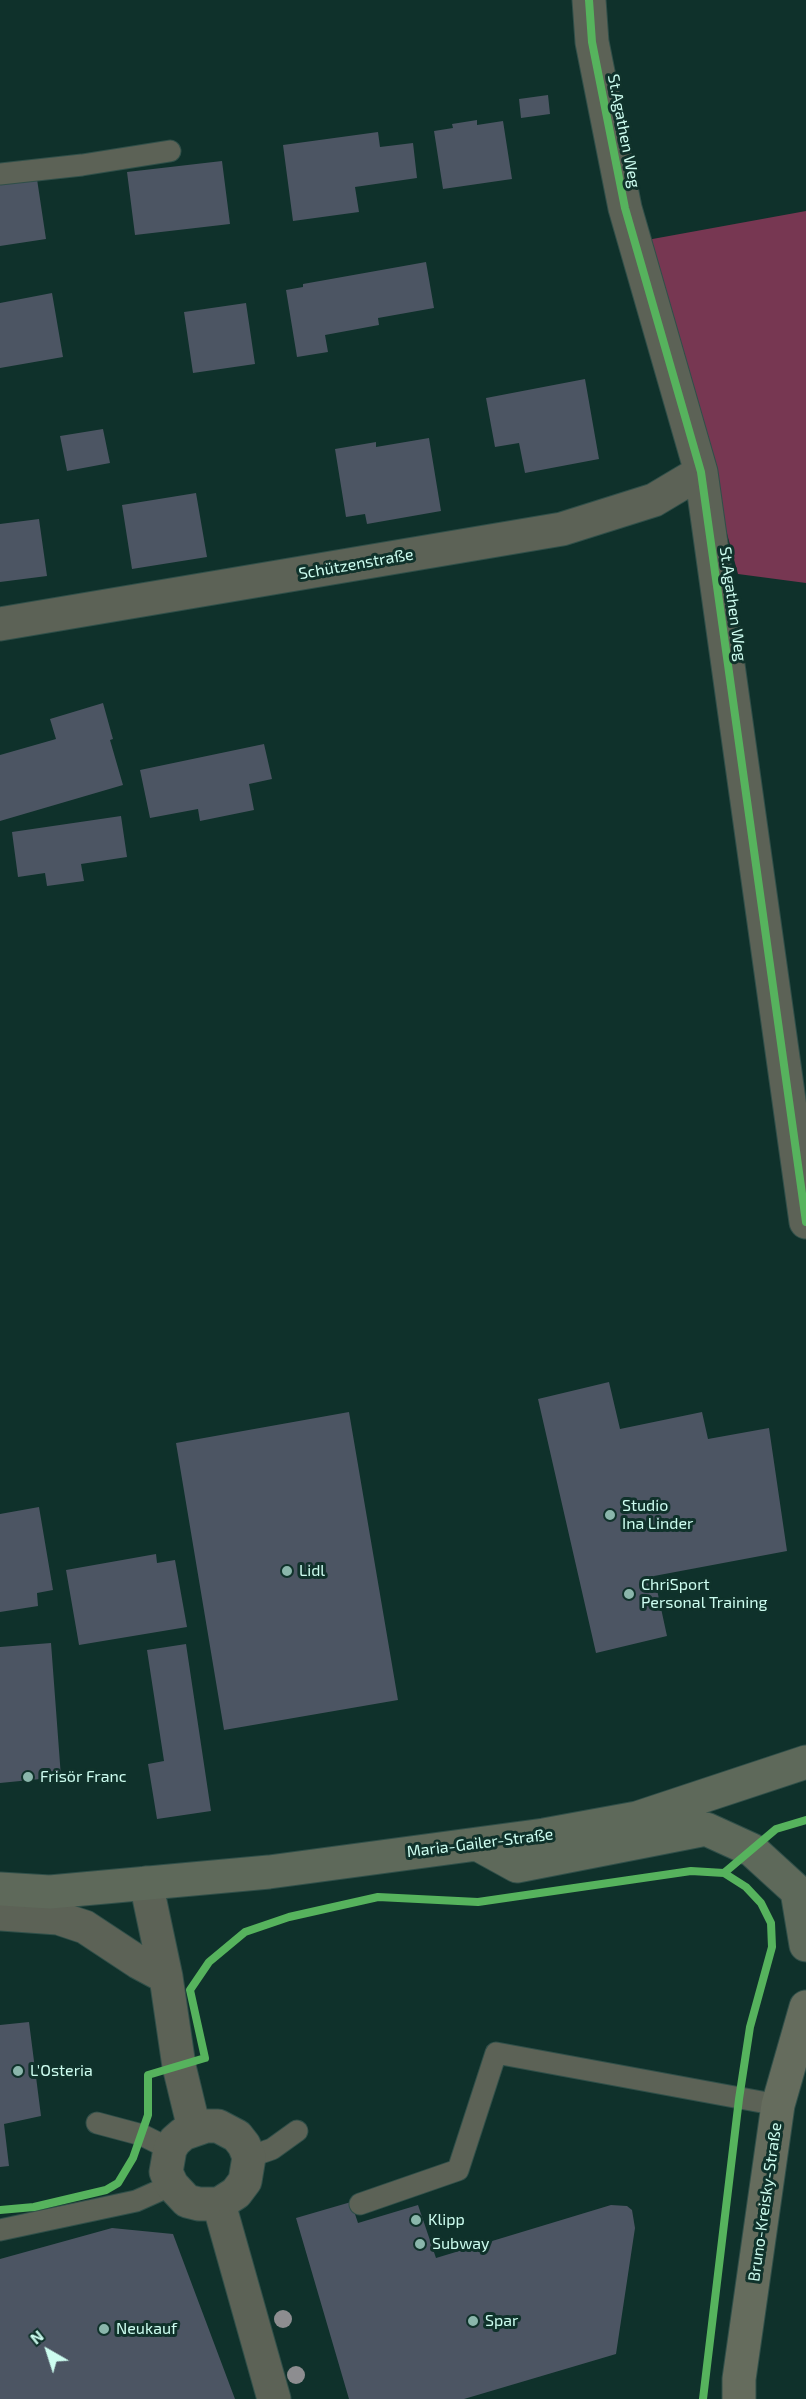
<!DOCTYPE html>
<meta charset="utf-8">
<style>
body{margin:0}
#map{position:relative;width:806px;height:2399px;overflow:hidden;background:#0f312b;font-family:"Exo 2",sans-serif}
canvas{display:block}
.north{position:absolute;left:18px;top:2321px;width:60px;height:60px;-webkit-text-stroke:4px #10322b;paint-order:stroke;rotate:321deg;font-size:16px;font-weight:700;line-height:24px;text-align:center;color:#cdfdf0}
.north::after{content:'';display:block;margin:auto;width:21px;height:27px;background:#cdfdf0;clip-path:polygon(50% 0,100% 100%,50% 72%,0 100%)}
</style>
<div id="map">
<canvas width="806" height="2399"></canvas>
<div class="north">N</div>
</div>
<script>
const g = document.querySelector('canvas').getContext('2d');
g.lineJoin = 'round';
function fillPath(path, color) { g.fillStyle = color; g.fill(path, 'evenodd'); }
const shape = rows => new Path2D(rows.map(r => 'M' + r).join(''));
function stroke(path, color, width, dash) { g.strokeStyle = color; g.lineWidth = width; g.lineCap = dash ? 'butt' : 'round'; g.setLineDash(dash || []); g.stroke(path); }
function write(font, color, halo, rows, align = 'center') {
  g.font = font + ' "Exo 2",sans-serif'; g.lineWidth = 6; g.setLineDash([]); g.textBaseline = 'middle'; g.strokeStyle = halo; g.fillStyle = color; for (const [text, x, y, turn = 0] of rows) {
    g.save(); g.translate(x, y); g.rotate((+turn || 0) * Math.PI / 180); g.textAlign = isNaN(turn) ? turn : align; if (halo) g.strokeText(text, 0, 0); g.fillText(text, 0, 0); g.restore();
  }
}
const green = shape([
 [806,211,806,583,738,574,647,240]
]);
const building = shape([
 [548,95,550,114,521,118,519,99],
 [477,120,477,125,503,121,512,179,443,189,434,131,453,128,452,124],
 [378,132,380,147,413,143,417,178,355,187,359,212,293,221,283,145],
 [222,161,230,224,135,235,127,172],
 [37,179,46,239,0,246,0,184],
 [426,262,434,308,378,318,379,325,325,335,328,352,297,357,286,290,303,287,303,284],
 [52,293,63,357,0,368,0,303],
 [246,303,255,364,193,373,184,312],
 [585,379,599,459,525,473,519,443,495,447,486,398],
 [103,429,110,463,67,471,60,436],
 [429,438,441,511,367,524,365,514,346,517,335,449,376,442,376,447],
 [196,493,207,557,132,569,122,505],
 [39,519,47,576,0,582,0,524],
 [103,703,113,739,110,740,123,785,0,821,0,755,56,739,50,719],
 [264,744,272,779,249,784,254,810,200,821,198,809,150,818,140,770],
 [121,816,127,857,81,864,84,881,47,886,45,873,18,877,12,832],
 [609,1382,620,1429,702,1412,708,1439,769,1428,787,1551,654,1576,667,1636,596,1653,538,1399],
 [349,1412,398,1700,224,1730,176,1443],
 [39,1507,53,1590,37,1593,38,1606,0,1612,0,1514],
 [156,1554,157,1563,175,1560,187,1627,79,1645,66,1570],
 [51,1643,61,1777,0,1783,0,1647],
 [186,1644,211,1811,157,1819,148,1764,164,1761,147,1650],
 [29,2022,41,2116,4,2124,9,2166,0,2167,0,2025],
 [351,2202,358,2223,418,2205,436,2258,611,2205,627,2206,632,2210,635,2228,616,2354,464,2399,349,2399,296,2218],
 [112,2228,173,2234,235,2399,0,2399,0,2259]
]);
const lane = shape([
 [0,174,82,165,170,151],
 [97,2123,142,2135,170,2149],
 [249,2157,272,2149,297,2131],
 [360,2204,458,2170,496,2053,778,2105],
 [0,2230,136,2201,172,2185]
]);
const street = shape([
 [589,0,592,42,625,208,701,472,806,1222],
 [0,624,562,529,654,500,701,472],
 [146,1883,166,1977,179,2066,194,2128],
 [0,1914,58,1918,85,1927,138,1962,166,1977],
 [206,2126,218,2126,237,2136,244,2145,249,2157,245,2181,236,2193,219,2204,199,2204,187,2201,172,2185,166,2172,170,2149,175,2141,183,2134,206,2126],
 [219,2204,274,2399]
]);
const secondary = shape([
 [739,2399,739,2379,778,2105,806,2007]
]);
const primary = shape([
 [477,1844,517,1866,706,1829,752,1850,797,1891,806,1945],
 [0,1889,50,1892,269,1872,544,1835,637,1818,806,1762]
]);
const cycleway = shape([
 [589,0,592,42,625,208,701,472,806,1222],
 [0,2210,34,2207,106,2190,118,2183,133,2158,148,2115,148,2075,205,2058,190,1990,209,1962,245,1932,289,1917,378,1897,478,1902,691,1871,724,1873,776,1829,806,1820],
 [703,2399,739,2099,750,2027,772,1947,771,1923,761,1903,746,1887,724,1873]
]);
const trees = [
 [283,2319],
 [296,2375]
];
const markers = [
 [610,1515,6,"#8ab6ab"],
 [287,1571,6,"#8ab6ab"],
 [629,1594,6,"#8ab6ab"],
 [28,1777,6,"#8ab6ab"],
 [18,2071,6,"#8ab6ab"],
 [416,2220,6,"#8ab6ab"],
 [420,2244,6,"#8ab6ab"],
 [473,2321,6,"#8ab6ab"],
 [104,2329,6,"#8ab6ab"]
];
const streetNames = [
 ["St.Agathen Weg",624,131,79],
 ["Schützenstraße",356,564,-10],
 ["St.Agathen Weg",733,604,82],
 ["Maria-Gailer-Straße",480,1843,-7],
 ["Bruno-Kreisky-Straße",765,2202,-82]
];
const poiNames = [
 ["Studio",622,1506],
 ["Ina Linder",622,1524],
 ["Lidl",299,1571],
 ["ChriSport",641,1585],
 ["Personal Training",641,1603],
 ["Frisör Franc",40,1777],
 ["L'Osteria",30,2071],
 ["Klipp",428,2220],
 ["Subway",432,2244],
 ["Spar",485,2321],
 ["Neukauf",116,2329]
];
fillPath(green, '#773752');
fillPath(building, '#4c5563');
stroke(lane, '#304f49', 23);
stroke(street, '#304f49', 35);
stroke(secondary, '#304f49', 35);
stroke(primary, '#304f49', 35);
stroke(lane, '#5c6256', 21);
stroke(street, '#5c6256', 33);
stroke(secondary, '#656c5d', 33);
stroke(primary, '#5e695a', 33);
stroke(cycleway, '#56b35d', 8);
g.fillStyle = '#8d8d90';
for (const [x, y] of trees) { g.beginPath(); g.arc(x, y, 9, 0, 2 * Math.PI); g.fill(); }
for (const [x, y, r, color] of markers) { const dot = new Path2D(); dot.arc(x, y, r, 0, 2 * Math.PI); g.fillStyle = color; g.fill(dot); stroke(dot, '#10322b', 2); }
write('16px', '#cdfdf0', '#10322b', streetNames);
write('16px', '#cdfdf0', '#10322b', poiNames, 'left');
</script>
